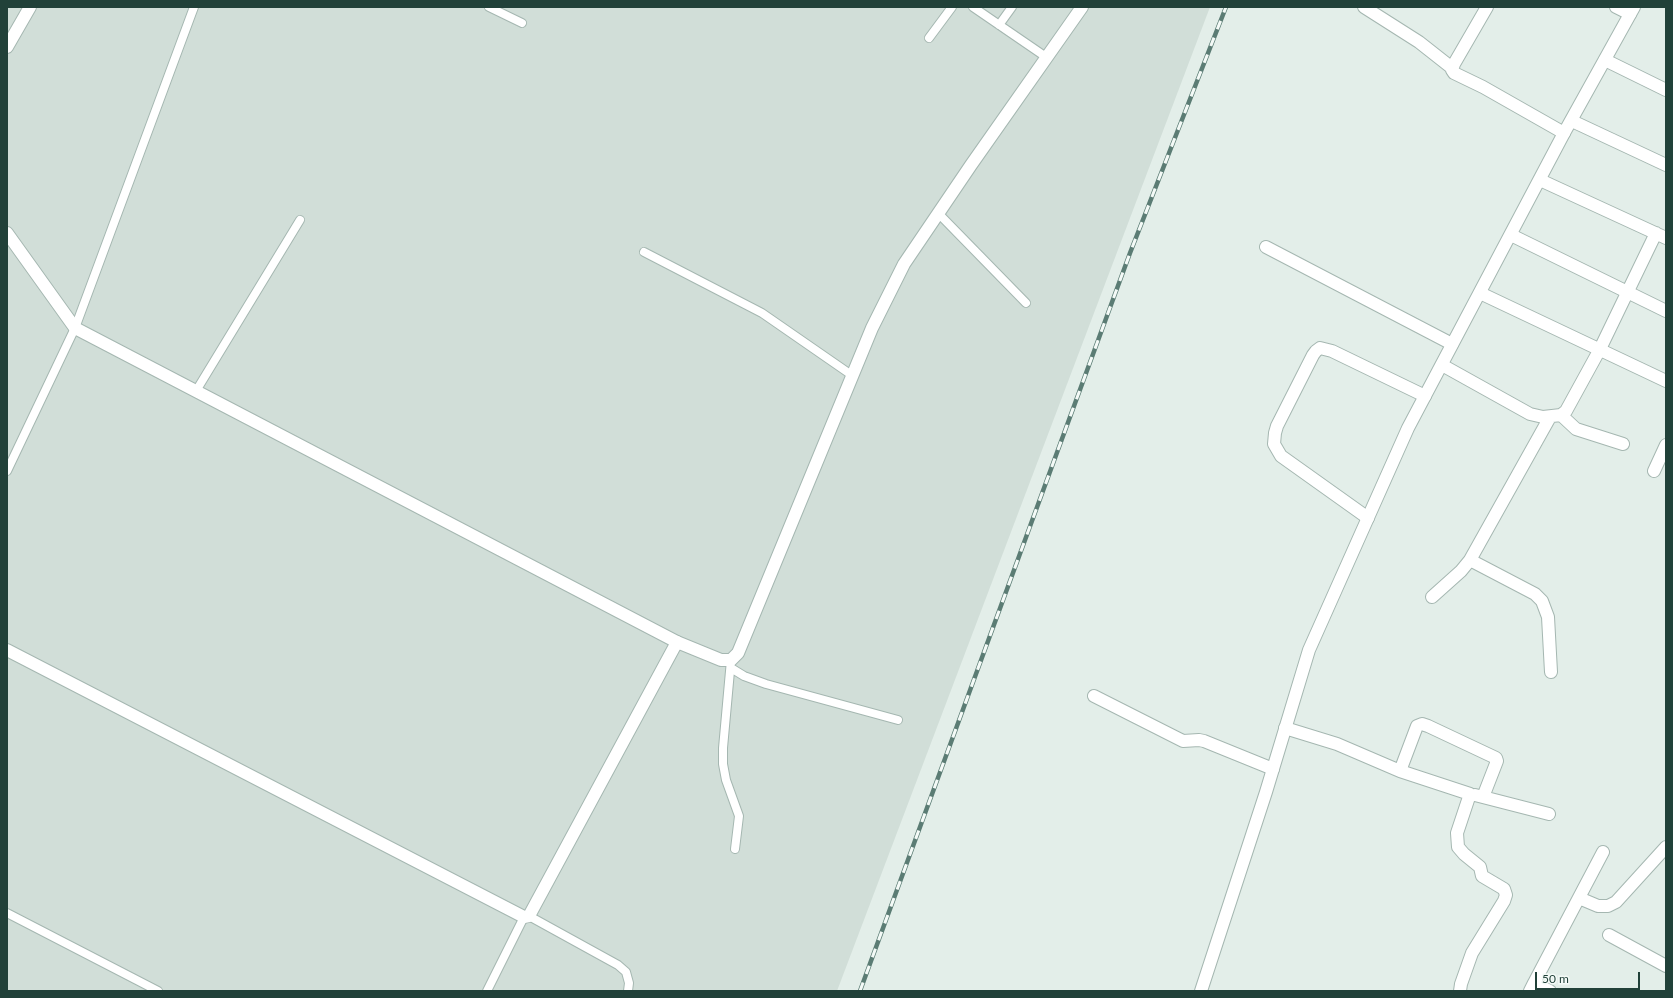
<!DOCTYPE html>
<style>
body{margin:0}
#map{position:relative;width:1673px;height:998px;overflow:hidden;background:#e3eee9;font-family:Lato,sans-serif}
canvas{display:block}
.frame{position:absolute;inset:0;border:8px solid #214139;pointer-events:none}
.scale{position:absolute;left:1535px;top:972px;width:105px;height:18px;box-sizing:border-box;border:2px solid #214139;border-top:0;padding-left:5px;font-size:12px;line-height:14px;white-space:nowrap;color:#214139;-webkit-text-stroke:3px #f4faf7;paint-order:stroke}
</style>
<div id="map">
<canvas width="1673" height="998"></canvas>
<div class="frame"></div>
<div class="scale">50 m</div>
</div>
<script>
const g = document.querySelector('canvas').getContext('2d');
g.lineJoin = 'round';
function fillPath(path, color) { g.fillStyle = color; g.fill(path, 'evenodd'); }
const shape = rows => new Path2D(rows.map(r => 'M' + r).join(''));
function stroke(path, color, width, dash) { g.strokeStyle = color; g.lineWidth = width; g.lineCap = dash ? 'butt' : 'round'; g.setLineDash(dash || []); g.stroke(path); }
const built = shape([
 [7,7,1210,7,837,991,7,991]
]);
const service = shape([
 [489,7,522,23],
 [973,7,1046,57],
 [999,25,1012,7],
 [929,38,952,7],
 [938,213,1026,303],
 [644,252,762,313,853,376],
 [196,391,300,220],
 [7,471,75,328,194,7],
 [731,660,723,748,723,764,726,780,739,816,735,849],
 [731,668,744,676,766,684,898,720],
 [7,913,158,991],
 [529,916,618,965,626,972,629,983,628,991],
 [487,991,524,917]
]);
const minor = shape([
 [1364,7,1419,42,1452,68],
 [1487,7,1454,64,1452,70,1454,73,1483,87,1564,133],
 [1616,7,1630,14],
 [7,47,30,7],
 [1605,60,1666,90],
 [1572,121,1666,165],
 [1540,180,1666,238],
 [7,233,75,328,677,642],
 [1511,235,1666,311],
 [1266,247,1452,344],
 [1480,293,1666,381],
 [1442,365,1530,414,1543,417,1561,415,1566,411,1600,349,1656,233],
 [1561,415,1576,429,1623,444],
 [1654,471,1666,445],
 [1368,518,1281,456,1274,444,1275,433,1277,426,1313,355,1316,351,1320,348,1332,351,1425,396],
 [1470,560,1535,594,1542,601,1548,617,1551,672],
 [1432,597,1461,571,1470,560,1550,417],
 [1094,696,1183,741,1199,740,1204,741,1273,769],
 [1285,728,1337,744,1400,771,1470,794,1457,833,1458,847,1464,854,1480,867,1482,876,1504,889,1506,895,1504,901,1472,953,1461,984,1460,991],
 [1400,771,1417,726,1422,724,1428,726,1496,758,1497,761,1483,797],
 [1475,795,1549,814],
 [1579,898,1598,906,1608,906,1616,902,1666,847],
 [1609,935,1666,966],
 [1534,983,1603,852],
 [1530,991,1534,983,1550,991]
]);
const tertiary = shape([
 [7,650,524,917,529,916,677,642,721,660,731,660,738,653,872,328,904,264,971,165,1082,7],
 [1201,991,1266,792,1309,650,1408,428,1564,133,1634,7]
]);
const rail = shape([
 [860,991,1130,253,1226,7]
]);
fillPath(built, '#d1ded8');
stroke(service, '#a5b7b1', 10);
stroke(minor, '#a5b7b1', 14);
stroke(tertiary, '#a5b7b1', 14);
stroke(service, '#fff', 8);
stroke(minor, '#fff', 12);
stroke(tertiary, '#fff', 12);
stroke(rail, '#5b7c74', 4.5);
stroke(rail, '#f4faf7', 3, [9]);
</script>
